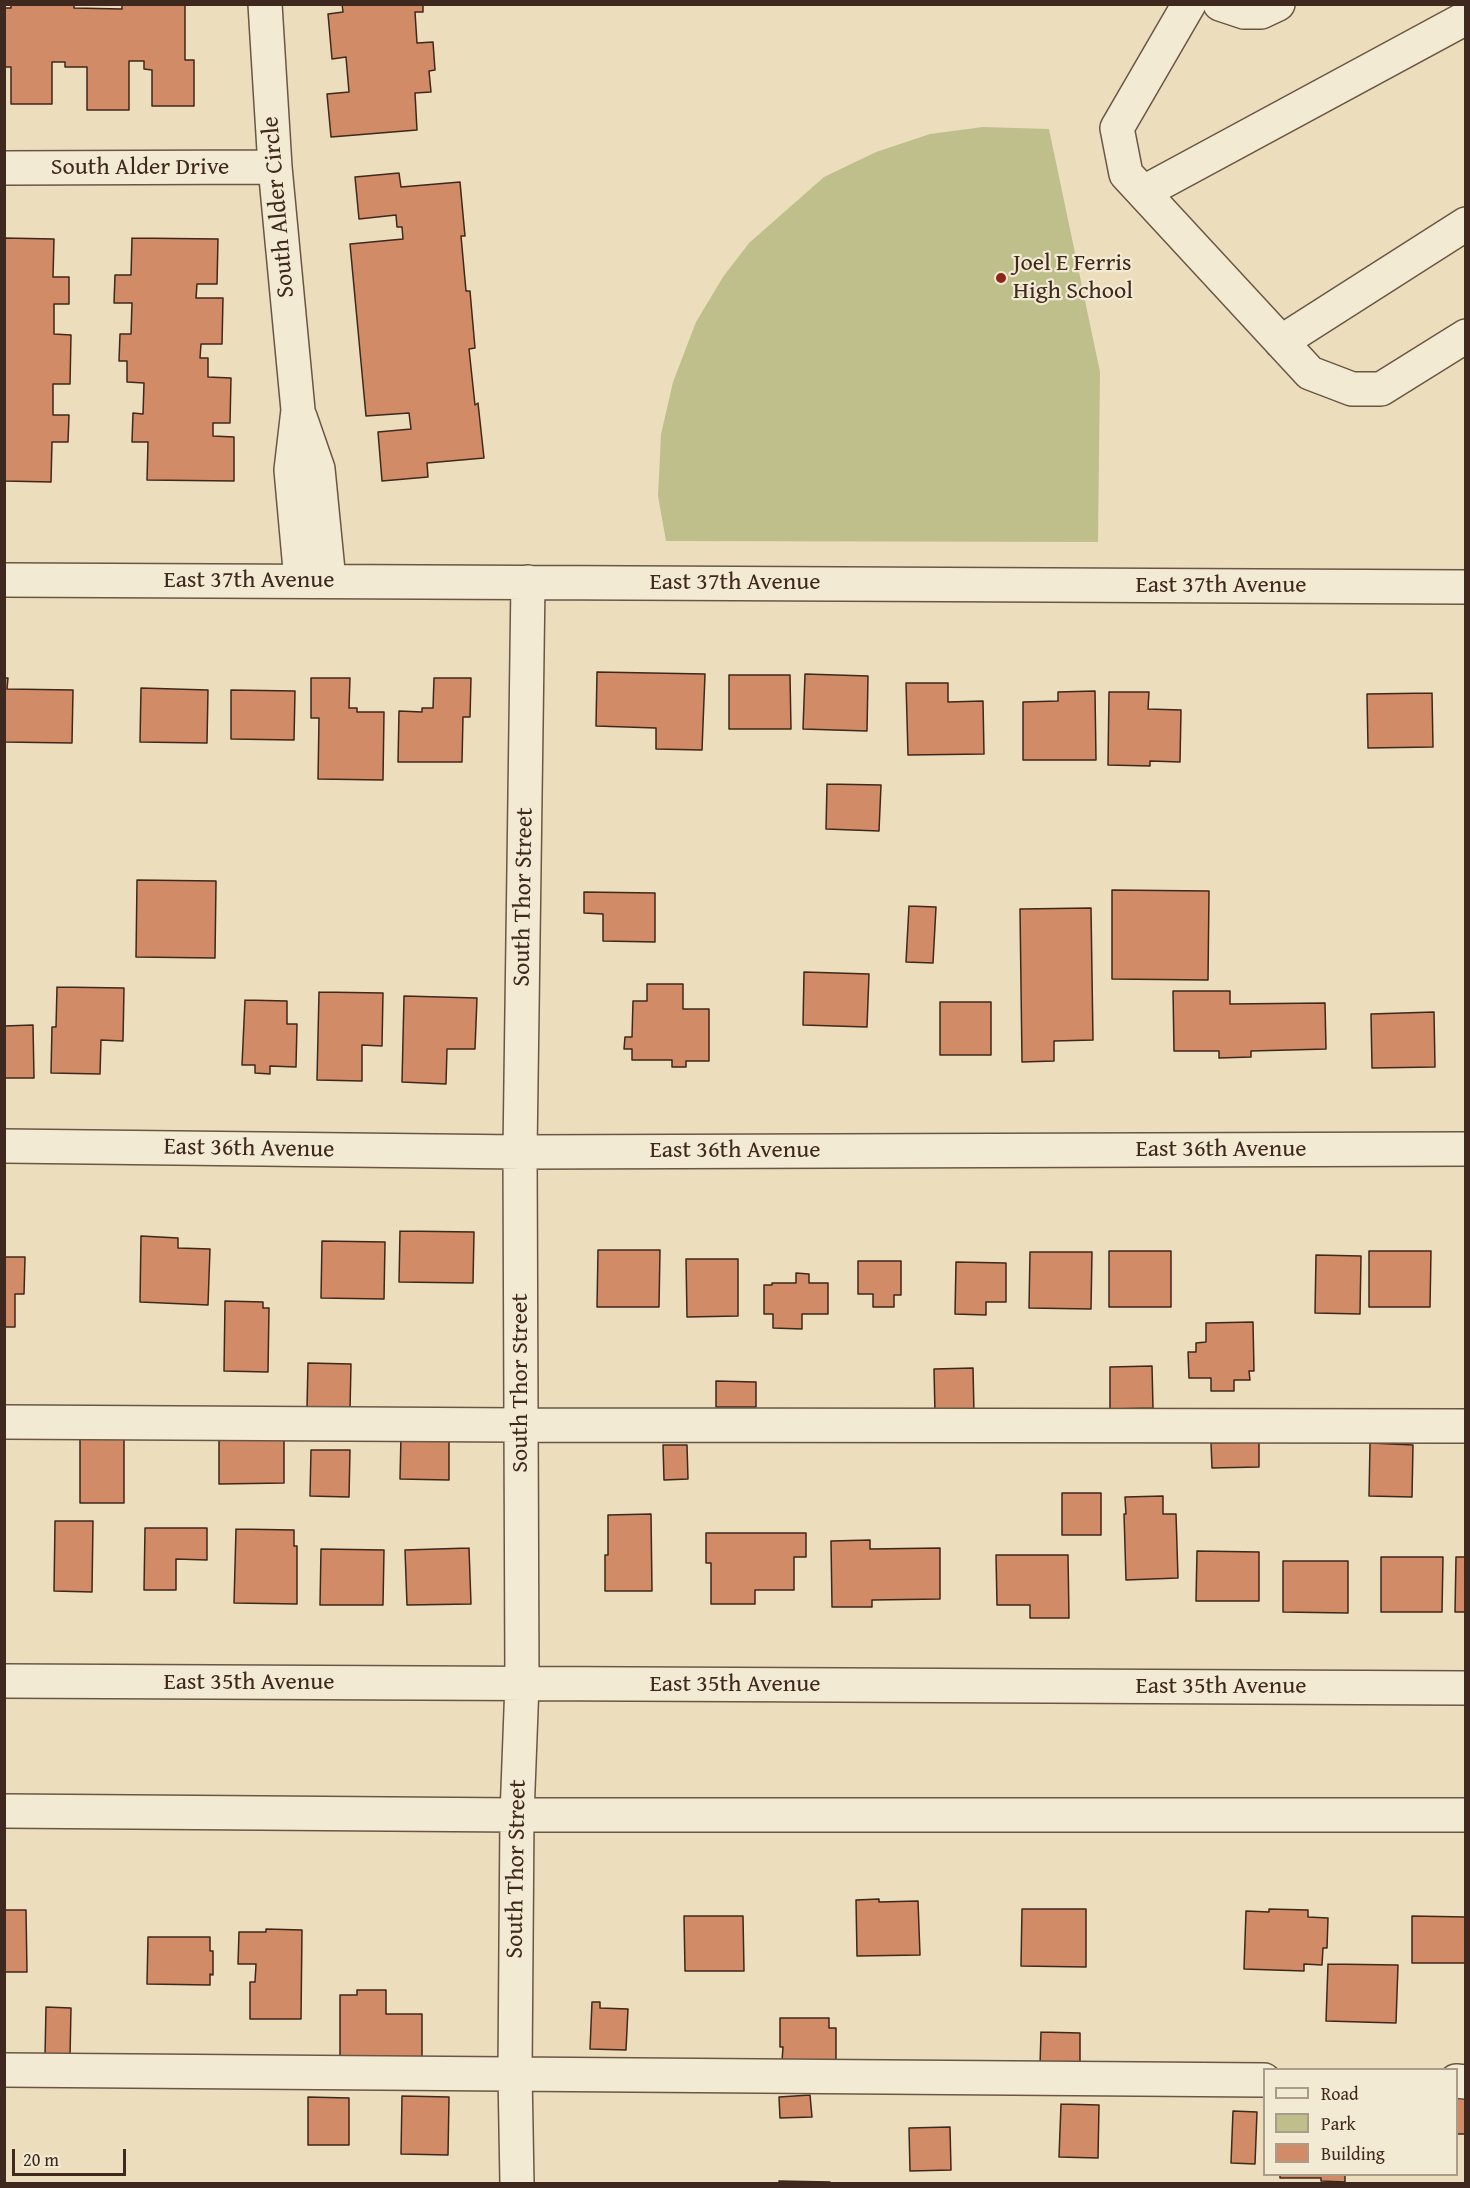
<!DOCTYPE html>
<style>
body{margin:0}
#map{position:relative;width:1470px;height:2188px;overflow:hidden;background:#ecdebc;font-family:"Gentium Book Plus",serif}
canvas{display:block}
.frame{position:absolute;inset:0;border:6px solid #3f281d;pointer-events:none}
.legend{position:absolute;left:1263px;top:2068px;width:195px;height:108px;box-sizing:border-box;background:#f3ead3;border:2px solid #ab9c8a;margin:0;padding:8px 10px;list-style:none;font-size:18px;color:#3f281d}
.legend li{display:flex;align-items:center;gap:12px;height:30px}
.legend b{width:30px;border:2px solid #ab9c8a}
.scale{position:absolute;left:12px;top:2149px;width:114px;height:27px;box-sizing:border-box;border:3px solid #3f281d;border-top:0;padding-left:8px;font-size:18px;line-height:21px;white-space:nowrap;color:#3f281d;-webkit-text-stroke:4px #f3ead3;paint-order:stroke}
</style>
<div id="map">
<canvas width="1470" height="2188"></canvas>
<div class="frame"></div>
<ul class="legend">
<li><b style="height:8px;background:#f3ead3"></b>Road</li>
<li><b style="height:16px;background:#bfbf8c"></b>Park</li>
<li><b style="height:16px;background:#d18b66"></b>Building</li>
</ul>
<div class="scale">20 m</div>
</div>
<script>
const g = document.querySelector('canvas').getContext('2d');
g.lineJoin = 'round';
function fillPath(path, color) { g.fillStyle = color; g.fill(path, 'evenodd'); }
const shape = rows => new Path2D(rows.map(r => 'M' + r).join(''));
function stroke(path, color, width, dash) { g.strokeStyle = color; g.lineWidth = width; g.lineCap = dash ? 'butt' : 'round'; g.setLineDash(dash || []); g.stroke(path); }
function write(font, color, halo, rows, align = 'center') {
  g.font = font + ' "Gentium Book Plus",serif'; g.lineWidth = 4.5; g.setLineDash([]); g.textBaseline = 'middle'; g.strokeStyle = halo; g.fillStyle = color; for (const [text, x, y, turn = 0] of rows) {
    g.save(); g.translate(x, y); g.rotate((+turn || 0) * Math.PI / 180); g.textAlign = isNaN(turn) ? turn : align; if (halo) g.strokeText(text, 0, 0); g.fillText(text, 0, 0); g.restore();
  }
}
const green = shape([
 [983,127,1049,129,1100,372,1098,542,666,541,658,496,661,434,673,382,696,322,723,277,749,243,824,177,876,152,930,134]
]);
const building = shape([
 [11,4,74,4,74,8,122,9,122,4,185,4,185,60,194,60,194,106,152,106,152,70,144,69,144,61,129,61,129,110,87,110,87,67,65,67,65,62,52,62,52,104,11,104,11,67,4,67,4,8,11,8,11,4],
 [342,4,423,4,423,12,415,12,417,43,433,42,435,70,429,71,431,92,415,93,417,130,331,137,327,94,349,92,346,57,332,59,328,14,343,12,342,4],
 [399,173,401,187,460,182,465,236,461,236,466,291,470,291,475,348,469,349,475,405,478,403,484,458,427,463,428,477,382,481,378,432,411,429,409,413,366,416,350,244,403,239,402,227,397,227,396,215,359,219,355,177,399,173],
 [4,238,54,239,53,277,69,277,69,304,54,304,54,334,71,335,70,384,53,384,53,415,69,415,68,442,52,442,51,482,4,481,4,238],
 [132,238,218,239,217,284,197,284,196,298,223,298,222,344,201,344,200,358,208,358,208,377,231,378,230,423,213,423,213,436,234,437,234,481,147,480,148,442,132,442,133,413,143,414,144,383,127,382,127,361,119,361,120,334,131,334,132,303,114,303,115,275,131,275,132,238],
 [597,672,705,674,702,750,656,749,656,728,596,726,597,672],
 [805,674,868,676,867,731,803,729,805,674],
 [729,675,790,675,791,729,729,729,729,675],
 [4,678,8,678,7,689,73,690,72,743,4,742,4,678],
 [311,678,350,678,349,708,357,708,357,712,384,712,383,780,318,779,319,718,311,718,311,678],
 [434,678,471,678,470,717,463,717,462,762,398,762,399,711,422,712,422,708,433,708,434,678],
 [906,683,948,683,948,702,983,701,984,754,908,755,906,683],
 [141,688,208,690,207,743,140,742,141,688],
 [231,690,295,691,294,740,231,739,231,690],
 [1095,691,1096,760,1023,760,1023,702,1058,701,1058,692,1095,691],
 [1109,692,1149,692,1148,709,1181,710,1180,762,1150,761,1150,766,1108,765,1109,692],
 [1432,693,1433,747,1368,748,1367,694,1432,693],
 [827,784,881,785,879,831,826,829,827,784],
 [137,880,216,881,215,958,136,957,137,880],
 [1112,890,1209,891,1208,980,1112,979,1112,890],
 [584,892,655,893,655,942,603,941,603,914,584,913,584,892],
 [909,906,936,907,933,963,906,962,909,906],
 [1091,908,1093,1040,1054,1041,1054,1061,1022,1062,1020,909,1091,908],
 [804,972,869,974,867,1027,803,1025,804,972],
 [647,984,683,984,683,1009,709,1009,709,1061,686,1061,686,1067,672,1067,672,1060,632,1060,632,1049,624,1049,625,1037,632,1037,633,1001,647,1001,647,984],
 [57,987,124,988,123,1041,101,1040,100,1074,51,1073,52,1027,56,1027,57,987],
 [1173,991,1230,991,1230,1004,1325,1003,1326,1049,1251,1051,1251,1057,1219,1058,1219,1051,1174,1051,1173,991],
 [319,992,383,993,382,1046,362,1045,362,1081,317,1080,319,992],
 [404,996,477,998,475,1049,447,1049,446,1084,402,1082,404,996],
 [245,1000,287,1001,287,1024,297,1024,296,1067,270,1066,270,1074,255,1073,255,1065,242,1065,245,1000],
 [940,1002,991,1002,991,1055,940,1055,940,1002],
 [1434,1012,1435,1067,1372,1068,1371,1014,1434,1012],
 [33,1025,34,1078,4,1078,4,1026,33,1025],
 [400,1231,474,1232,473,1283,399,1282,400,1231],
 [141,1236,178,1238,178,1248,210,1249,208,1305,140,1302,141,1236],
 [322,1241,385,1242,384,1299,321,1298,322,1241],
 [598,1250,660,1250,659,1307,597,1307,598,1250],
 [1109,1251,1171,1251,1171,1307,1109,1307,1109,1251],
 [1369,1251,1431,1251,1430,1307,1369,1307,1369,1251],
 [1030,1252,1092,1252,1091,1309,1029,1308,1030,1252],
 [1316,1255,1361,1256,1360,1314,1315,1313,1316,1255],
 [4,1257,25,1257,24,1294,15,1294,15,1327,4,1327,4,1257],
 [686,1259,738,1259,738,1316,687,1317,686,1259],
 [858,1261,901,1261,901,1295,894,1295,894,1307,873,1307,873,1294,858,1294,858,1261],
 [956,1262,1006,1263,1006,1302,986,1302,986,1315,955,1314,956,1262],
 [796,1273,809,1274,809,1283,828,1283,828,1314,802,1314,802,1329,773,1328,773,1314,764,1314,764,1285,772,1285,772,1283,796,1283,796,1273],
 [225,1301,263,1302,263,1308,269,1308,268,1372,224,1371,225,1301],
 [1253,1322,1254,1371,1249,1371,1250,1380,1234,1380,1234,1391,1211,1391,1211,1378,1189,1378,1188,1352,1196,1352,1196,1343,1206,1342,1206,1323,1253,1322],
 [308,1363,351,1364,350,1409,307,1408,308,1363],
 [1152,1366,1153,1408,1110,1409,1110,1367,1152,1366],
 [973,1368,974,1414,935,1415,934,1369,973,1368],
 [716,1381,756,1382,756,1407,716,1407,716,1381],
 [401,1435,449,1435,449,1480,400,1479,401,1435],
 [219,1436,284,1436,284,1483,219,1484,219,1436],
 [80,1439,124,1439,124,1503,80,1503,80,1439],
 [1259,1442,1259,1467,1212,1468,1211,1443,1259,1442],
 [1370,1443,1413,1445,1412,1497,1369,1496,1370,1443],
 [663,1445,687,1445,688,1479,664,1480,663,1445],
 [311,1450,350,1450,349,1497,310,1496,311,1450],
 [1062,1493,1101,1493,1101,1535,1062,1535,1062,1493],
 [1163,1496,1163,1514,1176,1514,1178,1578,1126,1580,1124,1514,1126,1514,1125,1497,1163,1496],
 [651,1514,652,1591,605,1591,605,1555,608,1555,608,1515,651,1514],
 [55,1521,93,1521,92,1592,54,1591,55,1521],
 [145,1528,207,1528,207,1560,176,1559,176,1590,144,1590,145,1528],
 [236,1529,294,1530,294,1546,297,1546,297,1604,234,1603,236,1529],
 [706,1533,806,1533,806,1557,794,1557,794,1590,755,1590,755,1604,711,1604,711,1563,706,1563,706,1533],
 [870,1540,870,1549,940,1548,940,1599,872,1600,872,1607,832,1607,831,1541,870,1540],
 [469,1548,471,1604,407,1605,405,1550,469,1548],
 [321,1549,384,1550,383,1605,320,1605,321,1549],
 [1197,1551,1259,1552,1259,1601,1196,1601,1197,1551],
 [996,1555,1068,1555,1069,1618,1030,1618,1030,1605,997,1605,996,1555],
 [1381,1557,1443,1557,1442,1612,1381,1612,1381,1557],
 [1456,1557,1466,1557,1466,1612,1455,1612,1456,1557],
 [1283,1561,1348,1561,1348,1613,1283,1612,1283,1561],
 [879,1899,879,1902,918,1901,920,1955,857,1956,856,1900,879,1899],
 [1022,1909,1086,1909,1086,1967,1021,1966,1022,1909],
 [1269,1909,1308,1910,1308,1917,1328,1918,1327,1948,1323,1948,1322,1965,1304,1964,1304,1971,1244,1969,1246,1911,1269,1912,1269,1909],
 [4,1910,26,1910,27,1972,4,1972,4,1910],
 [684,1916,743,1916,744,1971,685,1971,684,1916],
 [1412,1916,1466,1917,1466,1963,1412,1963,1412,1916],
 [266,1929,302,1930,301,2019,250,2019,250,1982,255,1982,256,1964,238,1964,239,1932,266,1932,266,1929],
 [148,1937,210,1937,210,1951,213,1951,213,1975,210,1974,210,1985,147,1984,148,1937],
 [1328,1964,1398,1965,1396,2023,1326,2021,1328,1964],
 [357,1990,386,1990,386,2014,422,2014,422,2059,340,2059,340,1995,357,1995,357,1990],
 [592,2002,600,2002,600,2008,628,2009,626,2050,590,2049,592,2002],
 [46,2007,71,2008,70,2057,45,2056,46,2007],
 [780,2018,829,2018,829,2028,836,2028,836,2061,782,2061,783,2047,780,2047,780,2018],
 [1041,2032,1080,2033,1080,2067,1040,2066,1041,2032],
 [1456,2093,1466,2093,1466,2134,1456,2134,1456,2093],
 [810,2095,812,2117,780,2118,779,2097,810,2095],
 [402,2096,449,2097,448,2155,401,2154,402,2096],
 [308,2097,349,2098,349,2145,308,2145,308,2097],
 [1061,2104,1099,2105,1098,2158,1059,2157,1061,2104],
 [1233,2111,1257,2112,1255,2164,1231,2163,1233,2111],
 [950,2127,951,2170,910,2171,909,2128,950,2127],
 [1280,2174,1345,2174,1345,2182,1321,2181,1321,2178,1280,2178,1280,2174],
 [779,2181,830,2182,830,2184,779,2184,779,2181]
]);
const minor = shape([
 [265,4,275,167,298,410,291,470,301,581],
 [1189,4,1117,128,1126,174,1310,373,1352,389,1381,389,1466,336],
 [1220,4,1244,12,1261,12,1278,4],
 [4,168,275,167],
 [1144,192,1466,18],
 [1281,342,1466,224],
 [300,417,318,469,329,581],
 [4,580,1466,587],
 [4,1146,520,1152,1466,1149],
 [4,1422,521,1425,1466,1426],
 [4,1681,1466,1688],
 [4,1811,517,1815,1466,1815],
 [4,2070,1264,2080],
 [1456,2081,1466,2082],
 [517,2184,515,2073,517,1815,522,1684,520,1152,528,582]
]);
const markers = [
 [1001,278,6,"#8f2418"]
];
const streetNames = [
 ["South Alder Drive",140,168],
 ["South Alder Circle",279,207,-95],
 ["East 37th Avenue",249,581],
 ["East 37th Avenue",735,583],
 ["East 37th Avenue",1221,586],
 ["South Thor Street",524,897,-89],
 ["East 36th Avenue",249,1149,1],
 ["East 36th Avenue",1221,1150],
 ["East 36th Avenue",735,1151],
 ["South Thor Street",521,1383,-90],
 ["East 35th Avenue",249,1683],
 ["East 35th Avenue",735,1685],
 ["East 35th Avenue",1221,1687],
 ["South Thor Street",517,1869,-89]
];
const poiNames = [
 ["Joel E Ferris",1013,264],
 ["High School",1013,292]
];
fillPath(green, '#bfbf8c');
fillPath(building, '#d18b66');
stroke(building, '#3f281d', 1.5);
stroke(minor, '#6a5645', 36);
stroke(minor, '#f3ead3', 33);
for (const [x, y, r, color] of markers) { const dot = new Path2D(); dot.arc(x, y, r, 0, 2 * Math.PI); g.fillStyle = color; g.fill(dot); stroke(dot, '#f3ead3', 2); }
write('24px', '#3f281d', '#f3ead3', streetNames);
write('24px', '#3f281d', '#f3ead3', poiNames, 'left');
</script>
